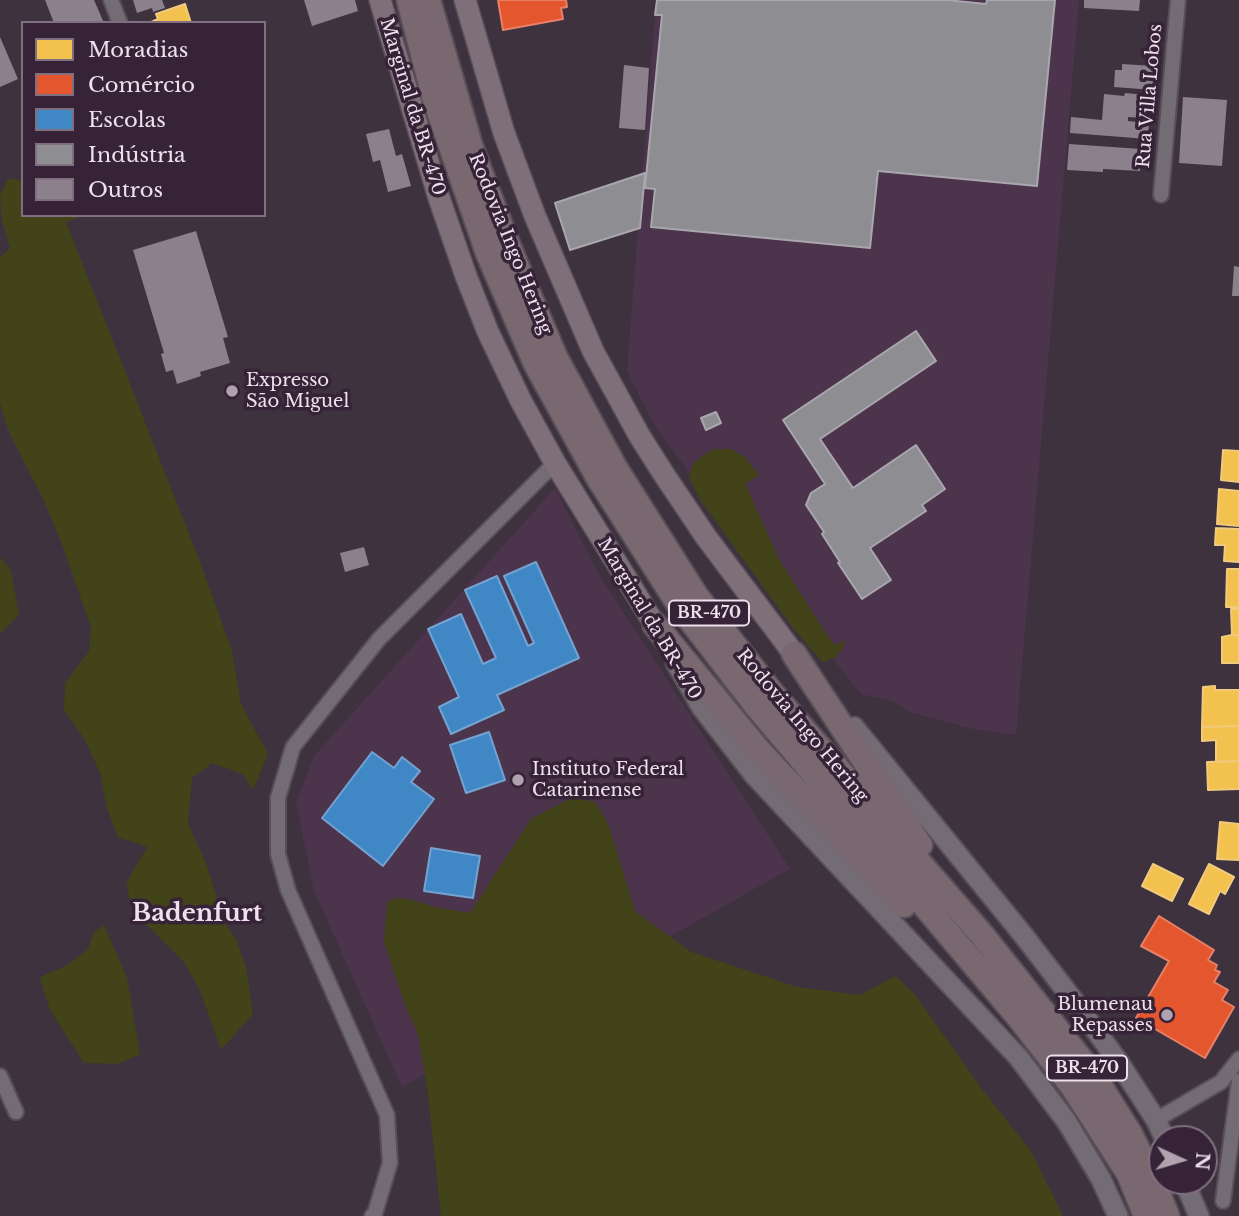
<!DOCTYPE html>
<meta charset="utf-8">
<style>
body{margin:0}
#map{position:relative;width:1239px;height:1216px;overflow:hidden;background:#3d323d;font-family:"Libre Baskerville",serif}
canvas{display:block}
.legend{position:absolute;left:21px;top:21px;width:245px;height:196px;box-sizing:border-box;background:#372338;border:2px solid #806f80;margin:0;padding:9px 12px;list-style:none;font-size:21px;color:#eee0ed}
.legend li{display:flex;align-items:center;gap:14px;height:35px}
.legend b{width:35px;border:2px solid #806f80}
.north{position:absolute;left:1148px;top:1125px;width:70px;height:70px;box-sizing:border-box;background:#372338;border:2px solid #806f80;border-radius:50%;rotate:94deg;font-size:19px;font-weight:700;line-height:28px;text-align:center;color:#eee0ed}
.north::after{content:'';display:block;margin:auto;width:24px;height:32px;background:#b0a3af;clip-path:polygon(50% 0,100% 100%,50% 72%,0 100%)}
</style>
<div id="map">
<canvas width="1239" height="1216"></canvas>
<ul class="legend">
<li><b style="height:19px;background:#f2c14e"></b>Moradias</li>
<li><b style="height:19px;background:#e4572e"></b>Comércio</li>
<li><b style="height:19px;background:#3f88c5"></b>Escolas</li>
<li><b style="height:19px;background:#8d8d92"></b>Indústria</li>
<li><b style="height:19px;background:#8b808b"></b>Outros</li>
</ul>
<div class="north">N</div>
</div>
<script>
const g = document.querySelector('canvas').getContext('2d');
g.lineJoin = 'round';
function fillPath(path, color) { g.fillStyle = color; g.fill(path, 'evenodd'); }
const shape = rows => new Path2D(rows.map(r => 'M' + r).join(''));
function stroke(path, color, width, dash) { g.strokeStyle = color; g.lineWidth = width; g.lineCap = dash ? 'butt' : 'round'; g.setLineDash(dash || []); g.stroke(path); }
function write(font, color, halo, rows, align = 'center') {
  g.font = font + ' "Libre Baskerville",serif'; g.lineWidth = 7; g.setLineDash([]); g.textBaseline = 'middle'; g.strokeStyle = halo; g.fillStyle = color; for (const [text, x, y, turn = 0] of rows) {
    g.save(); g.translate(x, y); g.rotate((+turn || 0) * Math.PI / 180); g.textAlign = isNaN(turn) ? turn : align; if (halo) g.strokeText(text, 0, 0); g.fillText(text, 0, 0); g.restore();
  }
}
const built = shape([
 [656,0,1079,0,1016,735,973,729,910,712,893,701,861,694,718,515,651,419,627,371],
 [555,488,598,573,790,869,402,1087,314,891,296,803,314,756]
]);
const green = shape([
 [8,179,23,180,23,215,85,215,66,222,199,559,232,651,241,704,268,754,253,790,243,774,212,763,192,778,188,823,207,866,224,922,237,941,246,968,253,1014,221,1050,199,988,184,962,148,926,136,921,126,884,147,847,118,837,107,808,100,773,85,740,64,710,65,683,89,651,91,627,60,539,43,499,8,430,0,403,0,257,10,248,2,221,0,196],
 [714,449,730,449,744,456,759,475,745,484,779,559,827,635,835,645,846,640,841,651,834,658,822,662,793,628,699,498,689,477,693,464,703,455],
 [0,557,11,571,19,615,0,634],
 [573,797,595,802,608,823,635,911,691,952,797,987,860,995,896,976,916,996,982,1089,1031,1151,1063,1216,441,1216,428,1094,418,1034,405,1005,384,942,387,902,398,898,412,900,435,907,470,913,531,819],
 [104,925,127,978,140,1054,118,1064,84,1063,50,1010,40,977,68,965,88,949,94,932]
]);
const homes = shape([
 [185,4,191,23,149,23,158,19,156,14,185,4],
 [1223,450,1239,451,1239,482,1221,480,1223,450],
 [1219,489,1239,491,1239,526,1217,524,1219,489],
 [1216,528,1239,529,1239,562,1224,561,1225,545,1215,545,1216,528],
 [1227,569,1239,569,1239,607,1226,607,1227,569],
 [1231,609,1239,609,1239,635,1232,635,1231,609],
 [1232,635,1239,635,1239,663,1222,663,1222,637,1232,635],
 [1215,686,1215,690,1239,690,1239,726,1202,727,1203,687,1215,686],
 [1239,726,1239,761,1216,762,1216,740,1202,741,1202,727,1239,726],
 [1239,761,1239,789,1208,790,1207,762,1239,761],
 [1220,822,1239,824,1239,860,1217,859,1220,822],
 [1153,864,1183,879,1172,901,1142,886,1153,864],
 [1209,864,1234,877,1225,894,1220,891,1209,914,1189,904,1209,864]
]);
const shops = shape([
 [498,0,566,0,567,7,561,8,563,19,503,30,498,0],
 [1159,916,1214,950,1208,960,1217,965,1215,970,1220,972,1214,982,1228,990,1222,1000,1234,1007,1205,1058,1136,1018,1169,961,1141,946,1159,916]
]);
const schools = shape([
 [536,562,579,658,497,695,504,710,451,734,439,707,459,697,428,629,461,614,483,664,496,658,465,590,497,576,528,646,534,643,504,576,536,562],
 [489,732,505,780,466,793,450,745,489,732],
 [372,752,394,768,402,757,420,771,411,782,434,799,383,866,322,818,372,752],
 [431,848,480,856,473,898,424,891,431,848]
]);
const industry = shape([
 [657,0,947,0,986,4,987,0,1055,0,1037,186,878,171,870,248,651,227,655,189,645,188,662,15,655,15,657,0],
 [645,173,640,228,570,250,555,203,645,173],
 [916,331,936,361,820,439,853,488,916,445,945,489,922,505,926,511,870,548,891,580,862,599,838,563,840,562,822,534,824,532,806,505,811,493,825,484,783,420,916,331],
 [716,412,721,423,706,430,701,418,716,412]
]);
const building = shape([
 [45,0,94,0,104,23,54,23],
 [133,0,162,0,165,8,153,12,152,8,137,13],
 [304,0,355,0,358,11,312,26],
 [1084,0,1140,0,1139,11,1084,8],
 [0,37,18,79,0,87],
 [1122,64,1154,66,1153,90,1114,87,1115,70,1122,70],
 [624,65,649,68,645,130,619,128],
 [1125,93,1146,95,1144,118,1128,117,1128,121,1149,123,1148,139,1070,133,1071,117,1102,120,1104,94,1124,96],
 [1183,97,1227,100,1222,166,1179,163],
 [389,129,396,156,402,154,411,186,388,192,380,160,373,162,366,134],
 [1069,144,1141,149,1140,171,1103,169,1103,172,1067,170],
 [196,231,228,337,223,338,230,363,200,372,201,376,177,384,173,370,166,372,161,354,164,353,133,250],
 [1234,266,1239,267,1239,296,1232,296],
 [364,547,369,565,345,572,340,553]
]);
const street = shape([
 [111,0,120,23],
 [1161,195,1178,0],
 [0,1076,16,1112],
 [1156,1120,1221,1082,1239,1059],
 [1223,1201,1239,1081],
 [372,1216,375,1213,390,1163,387,1115,288,890,278,854,278,798,293,747,379,639,555,463]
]);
const secondary = shape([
 [676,663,702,708,754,775,1019,1058,1067,1122,1101,1179,1118,1216],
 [854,727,1024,936,1074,1001,1118,1061,1156,1120,1165,1139],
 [1184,1181,1199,1216]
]);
const primary = shape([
 [380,0,439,198,466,276,488,332,521,401,555,463,655,625],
 [465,0,504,133,535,216,593,351,639,435,663,473,706,537,794,654]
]);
const highway = shape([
 [409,0,434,97,488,253,536,364,598,477,680,606,755,704,1017,1015,1073,1087,1129,1174,1146,1216],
 [428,0,471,148,507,243,555,357,615,468,696,596,771,692,982,935,1093,1075,1130,1134,1151,1176,1167,1216],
 [655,625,758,750,904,905],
 [794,654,920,845]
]);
const markers = [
 [232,391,7,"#b0a3af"],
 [518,780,7,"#b0a3af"],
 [1167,1015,7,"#b0a3af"]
];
const shields = [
 [709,613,80],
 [1087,1068,80]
];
const shieldNames = [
 ["BR-470",709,613],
 ["BR-470",1087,1068]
];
const streetNames = [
 ["Rua Villa Lobos",1150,96,-85],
 ["Marginal da BR-470",412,107,73],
 ["Rodovia Ingo Hering",510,244,68],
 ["Marginal da BR-470",649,619,59],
 ["Rodovia Ingo Hering",802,726,50]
];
const poiNames = [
 ["Expresso",246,381],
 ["São Miguel",246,402],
 ["Instituto Federal",532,770],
 ["Catarinense",532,791],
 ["Blumenau",1153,1005,"right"],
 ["Repasses",1153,1026,"right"]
];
const districtNames = [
 ["Badenfurt",197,914]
];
fillPath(built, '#4c344d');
fillPath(green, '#424318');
fillPath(homes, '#f2c14e');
stroke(homes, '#f1ca7e', 2);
fillPath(shops, '#e4572e');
stroke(shops, '#e78067', 2);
fillPath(schools, '#3f88c5');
stroke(schools, '#74a2d1', 2);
fillPath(industry, '#8d8d92');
stroke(industry, '#aaa6ad', 2);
fillPath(building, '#8b808b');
stroke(street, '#584e58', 18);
stroke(secondary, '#584e58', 23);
stroke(primary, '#584e58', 24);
stroke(highway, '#584e58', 28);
stroke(street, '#746c74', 14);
stroke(secondary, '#746c74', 19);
stroke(primary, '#7e6f78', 21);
stroke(highway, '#796870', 24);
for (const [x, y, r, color] of markers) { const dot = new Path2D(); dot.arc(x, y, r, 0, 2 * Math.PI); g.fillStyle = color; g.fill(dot); stroke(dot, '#372338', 2.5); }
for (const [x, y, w] of shields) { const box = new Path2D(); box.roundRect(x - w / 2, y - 12.5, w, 25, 5); g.fillStyle = '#372338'; g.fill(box); stroke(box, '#eee0ed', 2); }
write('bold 16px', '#eee0ed', null, shieldNames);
write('18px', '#eee0ed', '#372338', streetNames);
write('18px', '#eee0ed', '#372338', poiNames, 'left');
write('bold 24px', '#eee0ed', '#372338', districtNames);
</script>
